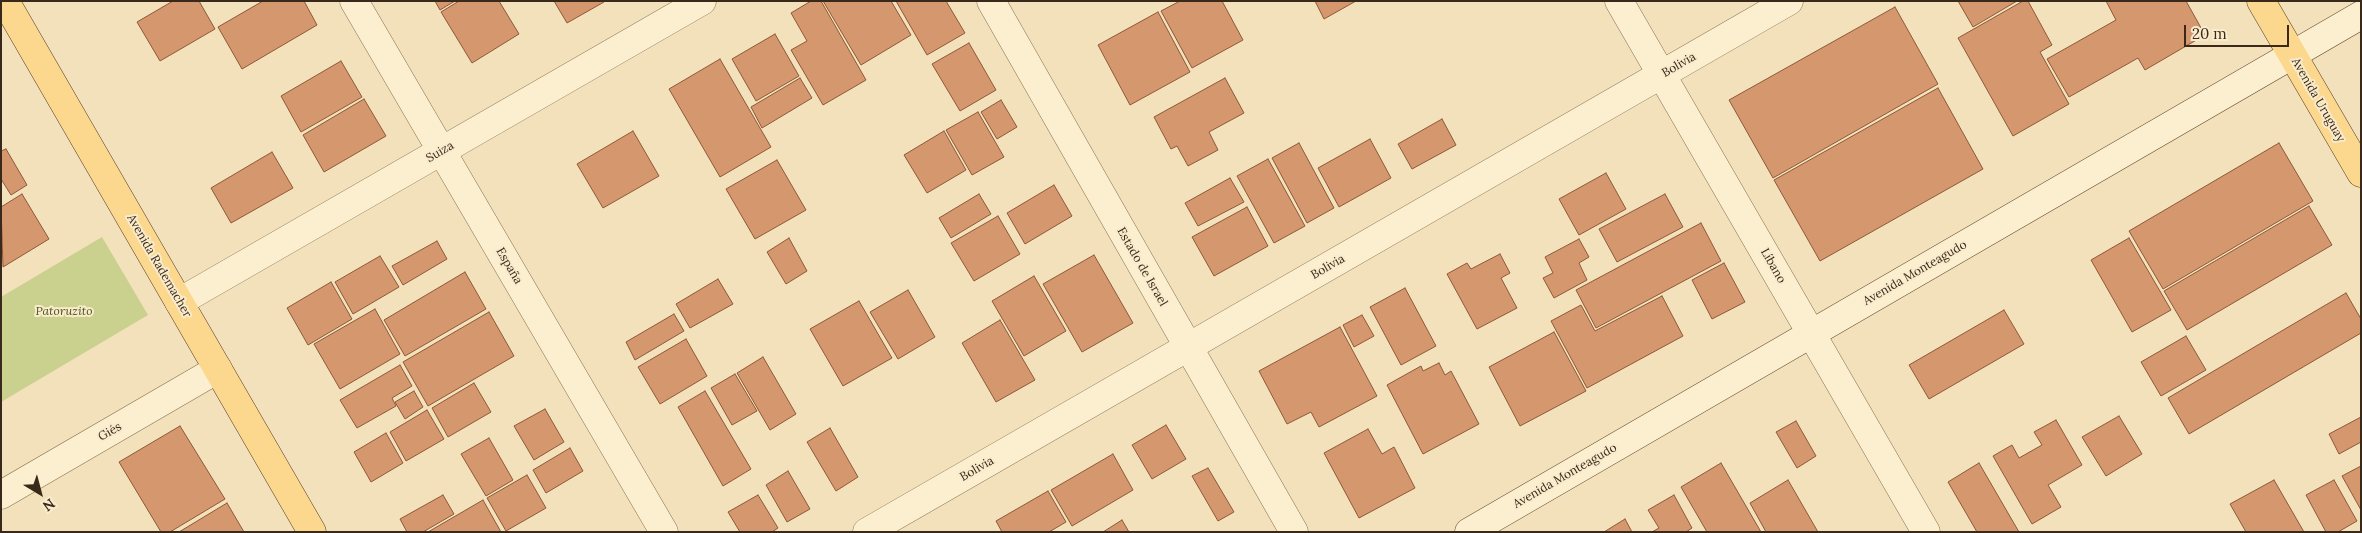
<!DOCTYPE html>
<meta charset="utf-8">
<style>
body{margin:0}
#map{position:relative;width:2362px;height:533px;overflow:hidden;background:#f2e1bb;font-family:Lora,serif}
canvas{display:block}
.frame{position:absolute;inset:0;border:2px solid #39291a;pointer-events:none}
.north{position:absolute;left:15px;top:468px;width:50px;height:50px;-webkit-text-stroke:4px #f9ebcb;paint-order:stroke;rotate:143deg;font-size:14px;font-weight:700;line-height:20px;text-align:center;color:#39291a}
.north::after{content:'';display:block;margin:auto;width:18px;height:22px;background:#39291a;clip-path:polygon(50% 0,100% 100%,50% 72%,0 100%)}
.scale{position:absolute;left:2184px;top:25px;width:105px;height:22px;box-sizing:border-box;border:2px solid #39291a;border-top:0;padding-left:6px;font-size:15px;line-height:18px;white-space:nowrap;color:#39291a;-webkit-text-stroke:4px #f9ebcb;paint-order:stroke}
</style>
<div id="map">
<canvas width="2362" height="533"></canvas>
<div class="frame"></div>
<div class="north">N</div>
<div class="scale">20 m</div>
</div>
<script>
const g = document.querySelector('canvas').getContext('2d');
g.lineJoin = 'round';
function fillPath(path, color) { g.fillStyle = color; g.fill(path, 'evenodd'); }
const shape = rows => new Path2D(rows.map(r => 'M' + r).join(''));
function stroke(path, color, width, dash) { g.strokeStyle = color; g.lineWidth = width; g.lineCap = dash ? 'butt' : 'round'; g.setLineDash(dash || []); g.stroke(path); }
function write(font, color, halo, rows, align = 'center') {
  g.font = font + ' Lora,serif'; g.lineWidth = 4; g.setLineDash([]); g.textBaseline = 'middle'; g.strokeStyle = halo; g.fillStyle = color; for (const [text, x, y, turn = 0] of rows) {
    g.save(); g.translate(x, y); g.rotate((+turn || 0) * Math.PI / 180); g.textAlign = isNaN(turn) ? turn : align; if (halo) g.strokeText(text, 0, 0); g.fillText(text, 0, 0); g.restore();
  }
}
const green = shape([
 [102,237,148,315,1,402,1,297]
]);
const building = shape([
 [173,1,199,1,215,29,160,61,137,22,173,1],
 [263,1,304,1,317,25,242,69,218,27,263,1],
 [435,1,455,1,440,10,435,1],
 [459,1,499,1,519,34,472,63,441,12,459,1],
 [554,1,604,1,604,2,567,23,554,1],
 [811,1,821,1,866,80,823,105,791,50,807,41,791,13,811,1],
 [823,1,891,1,911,35,861,65,823,1],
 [896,1,946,1,965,33,927,55,896,1],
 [1180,1,1222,1,1243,40,1192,68,1161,11,1180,1],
 [1315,1,1356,1,1324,19,1315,1],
 [1958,1,2017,1,1973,27,1958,1],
 [2023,1,2028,1,2052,45,2040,52,2069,104,2013,136,1958,38,2023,1],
 [2106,1,2186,1,2205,35,2145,70,2138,58,2069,97,2047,59,2116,20,2106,1],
 [1895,7,1938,84,1773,178,1729,100,1895,7],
 [1158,12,1190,72,1130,105,1098,45,1158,12],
 [775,34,799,76,756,101,732,59,775,34],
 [969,43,996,90,960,111,932,64,969,43],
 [720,59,771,147,720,177,669,89,720,59],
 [341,61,362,97,301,132,281,96,341,61],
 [800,78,812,98,762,128,751,107,800,78],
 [1225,78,1244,113,1209,132,1218,150,1188,166,1177,146,1171,149,1154,117,1225,78],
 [1938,88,1983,169,1820,261,1774,180,1938,88],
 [364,99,386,136,324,172,303,135,364,99],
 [1001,100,1017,127,997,139,981,112,1001,100],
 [978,112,1004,157,972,175,946,130,978,112],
 [1442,119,1456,145,1412,169,1398,144,1442,119],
 [633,131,659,176,603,208,577,164,633,131],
 [944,131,966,170,927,193,904,155,944,131],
 [1370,139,1391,178,1339,207,1318,168,1370,139],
 [1299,143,1334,208,1307,223,1272,158,1299,143],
 [2279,143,2313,201,2163,289,2129,231,2279,143],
 [6,149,27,185,11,195,1,179,1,151,6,149],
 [272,152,293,188,231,223,211,188,272,152],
 [1268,159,1305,226,1274,243,1237,176,1268,159],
 [777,160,806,210,755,239,726,189,777,160],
 [1606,173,1626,209,1579,235,1559,199,1606,173],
 [1230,178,1244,202,1198,226,1185,203,1230,178],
 [1054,185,1072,216,1025,244,1007,213,1054,185],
 [22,194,49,239,3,267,1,207,22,194],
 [979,194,991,214,951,238,939,218,979,194],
 [1665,194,1683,227,1617,262,1599,229,1665,194],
 [2309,206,2332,245,2187,330,2164,291,2309,206],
 [1247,207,1268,246,1214,276,1192,237,1247,207],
 [998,216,1020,254,974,281,951,243,998,216],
 [1701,223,1721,261,1596,328,1576,290,1701,223],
 [789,238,807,271,786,284,767,252,789,238],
 [2129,238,2171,310,2132,332,2091,260,2129,238],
 [1579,239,1589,257,1579,263,1587,280,1554,298,1543,278,1553,273,1545,257,1579,239],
 [437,241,447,259,403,285,392,266,437,241],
 [1500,254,1510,273,1501,278,1517,308,1477,329,1447,274,1467,263,1471,269,1500,254],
 [1094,255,1133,323,1082,352,1043,284,1094,255],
 [380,256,399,287,353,314,335,282,380,256],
 [1724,263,1745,302,1712,319,1692,280,1724,263],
 [465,272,486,309,405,356,384,320,465,272],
 [1034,276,1066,331,1024,356,992,301,1034,276],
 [718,279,733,304,690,328,676,304,718,279],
 [331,282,352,319,308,345,287,308,331,282],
 [1405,288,1436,346,1401,365,1370,307,1405,288],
 [908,290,935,337,898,359,870,312,908,290],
 [2346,293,2361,319,2361,333,2189,434,2168,398,2346,293],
 [1662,296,1683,336,1587,388,1551,321,1581,305,1595,331,1662,296],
 [859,301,892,358,843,386,810,329,859,301],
 [375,309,400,354,340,389,314,344,375,309],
 [2004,310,2024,344,1929,399,1909,365,2004,310],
 [489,312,514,356,428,406,403,362,489,312],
 [674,314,684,331,635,360,626,342,674,314],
 [1362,315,1374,336,1354,347,1343,325,1362,315],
 [1000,320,1035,380,996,402,962,343,1000,320],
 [1340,327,1377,396,1319,427,1311,412,1287,424,1259,371,1340,327],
 [1554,332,1586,391,1520,426,1489,367,1554,332],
 [2186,336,2206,370,2161,396,2141,362,2186,336],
 [686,339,707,376,660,404,638,367,686,339],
 [763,357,796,414,770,430,737,373,763,357],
 [1439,363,1445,375,1451,371,1479,424,1423,454,1387,385,1421,366,1423,371,1439,363],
 [400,365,412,386,392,398,396,406,357,428,340,400,400,365],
 [735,374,757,411,732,425,711,388,735,374],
 [474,383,491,412,448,437,432,408,474,383],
 [414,391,423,407,405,419,395,402,414,391],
 [705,391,751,469,723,486,678,407,705,391],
 [545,409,564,442,534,460,514,426,545,409],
 [427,410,444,439,406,461,390,432,427,410],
 [2119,416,2142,454,2106,476,2082,437,2119,416],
 [2361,417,2361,442,2339,454,2329,434,2361,417],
 [2056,420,2082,465,2048,485,2061,507,2032,524,1993,456,2012,445,2019,458,2042,445,2034,432,2056,420],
 [1796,421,1816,456,1797,468,1776,432,1796,421],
 [1166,425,1186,459,1152,479,1132,445,1166,425],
 [180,426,225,499,170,532,161,532,119,462,180,426],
 [830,428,858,477,836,491,807,442,830,428],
 [1368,429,1382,454,1394,447,1415,488,1359,518,1324,453,1368,429],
 [386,433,403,463,371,482,354,452,386,433],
 [489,438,513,480,486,496,461,454,489,438],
 [570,448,583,471,546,493,533,470,570,448],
 [1113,454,1133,490,1072,526,1051,490,1113,454],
 [1721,463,1761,532,1707,532,1681,487,1721,463],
 [1979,463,2019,532,1977,532,1948,482,1979,463],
 [2361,466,2361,510,2342,476,2361,466],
 [1208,468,1234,512,1218,521,1192,476,1208,468],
 [788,471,810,509,787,522,766,485,788,471],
 [527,475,546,508,506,531,487,498,527,475],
 [1788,480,1818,532,1766,532,1750,503,1788,480],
 [2274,480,2304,532,2246,532,2230,504,2274,480],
 [2334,480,2357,521,2338,532,2326,532,2306,495,2334,480],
 [1048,491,1066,522,1049,532,1002,532,996,521,1048,491],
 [443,495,454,514,423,532,407,532,400,519,443,495],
 [758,495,778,528,772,532,740,532,728,512,758,495],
 [1674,495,1692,528,1686,532,1652,532,1659,528,1648,510,1674,495],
 [483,500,501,532,428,532,483,500],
 [227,503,244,532,179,532,227,503],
 [1625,519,1632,532,1604,532,1625,519],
 [1122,520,1129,532,1103,532,1122,520]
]);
const street = shape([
 [354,1,664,532],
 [991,1,1294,532],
 [1619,1,1926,532],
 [179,302,702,1],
 [1,495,218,369],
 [867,532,1789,1]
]);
const secondary = shape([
 [1469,532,2361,15]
]);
const primary = shape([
 [5,1,312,532],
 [2261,1,2361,173]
]);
const streetNames = [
 ["Bolivia",1679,65,-30],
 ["Avenida Uruguay",2318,100,60],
 ["Suiza",440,152,-30],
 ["Avenida Rademacher",159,266,60],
 ["España",509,266,60],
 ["Líbano",1773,266,60],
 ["Estado de Israel",1142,267,60],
 ["Bolivia",1328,267,-30],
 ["Avenida Monteagudo",1915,273,-30],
 ["Giés",110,432,-30],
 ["Bolivia",977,469,-30],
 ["Avenida Monteagudo",1565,476,-30]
];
const parkNames = [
 ["Patoruzito",64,312]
];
fillPath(green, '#cad18e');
fillPath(building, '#d5976d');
stroke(building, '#8d5837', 1);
stroke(street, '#8b7153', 29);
stroke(secondary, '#6d5137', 29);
stroke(primary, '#583e28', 29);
stroke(street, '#fcefcf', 28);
stroke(secondary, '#fcefcf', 28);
stroke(primary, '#fbd88e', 28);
write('12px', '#39291a', '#f9ebcb', streetNames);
write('italic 12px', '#49571e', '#f9ebcb', parkNames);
</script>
